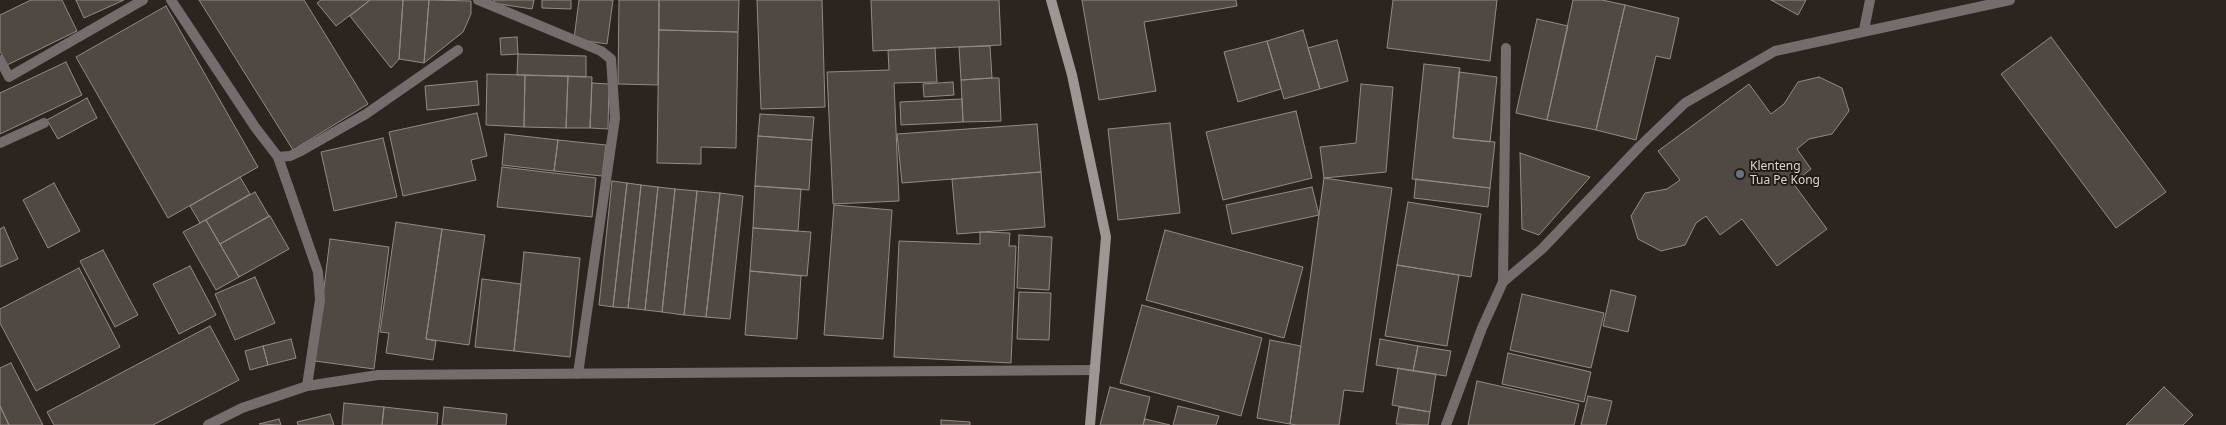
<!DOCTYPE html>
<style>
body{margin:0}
canvas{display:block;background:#2c251f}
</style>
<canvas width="2226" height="425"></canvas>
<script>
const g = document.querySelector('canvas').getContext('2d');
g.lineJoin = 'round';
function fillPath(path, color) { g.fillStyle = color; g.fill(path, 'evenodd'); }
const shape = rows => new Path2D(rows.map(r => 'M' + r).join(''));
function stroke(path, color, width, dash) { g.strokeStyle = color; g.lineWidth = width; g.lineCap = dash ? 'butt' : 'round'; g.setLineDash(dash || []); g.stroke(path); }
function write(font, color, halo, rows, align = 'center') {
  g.font = font + ' "Noto Sans",sans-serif'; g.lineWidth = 4; g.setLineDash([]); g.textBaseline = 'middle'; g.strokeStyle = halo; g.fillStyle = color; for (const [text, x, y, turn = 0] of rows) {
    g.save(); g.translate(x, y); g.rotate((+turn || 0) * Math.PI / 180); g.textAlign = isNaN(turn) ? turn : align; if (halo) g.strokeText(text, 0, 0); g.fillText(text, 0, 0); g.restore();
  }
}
const building = shape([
 [31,0,62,0,77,31,7,65,0,51,0,15,31,0],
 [76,0,124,0,84,18,76,0],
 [199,0,304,0,368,104,293,150,199,0],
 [321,0,370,0,336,26,317,3,321,0],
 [370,0,403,0,399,59,391,68,350,16,370,0],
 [403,0,429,0,424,63,399,59,403,0],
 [429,0,471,1,471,14,463,32,424,63,429,0],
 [494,0,534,0,532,9,493,3,494,0],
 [542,0,571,0,571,9,542,8,542,0],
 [579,0,613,0,607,44,574,39,579,0],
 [619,0,659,0,658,85,618,84,619,0],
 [659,0,739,0,738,32,659,30,659,0],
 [757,0,822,0,825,107,761,109,757,0],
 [871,0,999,0,1001,45,873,51,871,0],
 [1082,0,1236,0,1237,6,1144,22,1156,91,1099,100,1082,0],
 [1393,0,1497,0,1490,61,1387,48,1393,0],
 [1573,0,1602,0,1625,5,1596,130,1547,120,1573,0],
 [1771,0,1806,0,1798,15,1771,0],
 [1625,5,1679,18,1670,59,1656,56,1636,140,1596,130,1625,5],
 [166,6,258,167,168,218,76,57,166,6],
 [1537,19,1568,26,1547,120,1516,113,1537,19],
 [659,30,738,32,736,148,701,147,701,164,657,163,659,30],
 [1303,30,1320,89,1284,99,1267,41,1303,30],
 [517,37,518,54,501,55,500,38,517,37],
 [2051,37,2166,192,2116,228,2001,74,2051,37],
 [1337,40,1348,81,1320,89,1308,48,1337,40],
 [1267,41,1281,89,1238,102,1224,52,1267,41],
 [990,46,992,78,961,80,959,47,990,46],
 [935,48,937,82,894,83,899,201,833,204,827,72,889,70,888,50,935,48],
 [518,54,586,56,586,77,517,75,518,54],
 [66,62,82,95,0,134,0,93,66,62],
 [1424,64,1460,68,1453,138,1495,142,1490,188,1412,179,1424,64],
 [1459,72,1497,77,1490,142,1453,138,1459,72],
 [487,74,525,75,524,127,486,125,487,74],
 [525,75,568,76,566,128,524,127,525,75],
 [568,76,592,77,590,128,566,128,568,76],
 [1819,77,1842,88,1849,111,1832,134,1809,139,1797,149,1811,169,1793,183,1827,229,1777,266,1742,219,1720,235,1706,216,1696,223,1685,245,1661,251,1638,239,1631,216,1645,193,1667,189,1680,180,1658,151,1749,84,1771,114,1784,104,1798,82,1819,77],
 [992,78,999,78,1001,121,963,122,961,80,992,78],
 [477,81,479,105,427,110,425,86,477,81],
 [953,82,954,95,924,97,923,84,953,82],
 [592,83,609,84,608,129,590,128,592,83],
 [1361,84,1393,87,1386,172,1324,178,1320,147,1356,143,1361,84],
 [87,98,97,118,58,139,47,120,87,98],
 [962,99,963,122,901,125,900,102,962,99],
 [1296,111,1312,178,1223,200,1206,132,1296,111],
 [477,113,487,156,471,160,476,180,403,196,389,132,477,113],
 [760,114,814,117,812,140,758,136,760,114],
 [1170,123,1180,213,1118,220,1108,129,1170,123],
 [1037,124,1041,172,902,183,897,134,1037,124],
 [505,134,558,140,554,171,502,165,505,134],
 [758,136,812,140,809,190,755,186,758,136],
 [383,138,397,197,334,211,321,152,383,138],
 [558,140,606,145,602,176,554,171,558,140],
 [1520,153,1590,177,1539,235,1522,229,1520,153],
 [502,167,596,178,592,217,497,207,502,167],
 [1041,172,1045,227,957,234,952,179,1041,172],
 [240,177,250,194,200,223,190,206,240,177],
 [1324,178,1392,188,1363,392,1344,390,1339,425,1297,425,1290,424,1324,178],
 [1416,179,1490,188,1488,207,1414,198,1416,179],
 [612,181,627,183,613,307,599,305,612,181],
 [54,183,80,231,48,248,23,200,54,183],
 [627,183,641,185,628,308,613,307,627,183],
 [641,185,658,187,645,310,628,308,641,185],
 [755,186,801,189,798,231,753,228,755,186],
 [658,187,675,189,662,312,645,310,658,187],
 [1312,187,1319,215,1232,234,1226,205,1312,187],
 [675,189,697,191,684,315,662,312,675,189],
 [697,191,720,193,706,317,684,315,697,191],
 [255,192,269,216,220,244,206,220,255,192],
 [720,193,743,196,730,319,706,317,720,193],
 [1408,202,1481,214,1471,277,1397,265,1408,202],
 [834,205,892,210,883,339,824,335,834,205],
 [270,216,289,249,239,277,220,244,270,216],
 [206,220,239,277,216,290,183,232,206,220],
 [396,222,442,229,426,339,436,341,433,360,386,353,389,333,380,332,396,222],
 [4,227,18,259,0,267,0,229,4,227],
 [753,228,811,232,807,276,750,271,753,228],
 [442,229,485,235,469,345,426,339,442,229],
 [1165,230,1303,267,1284,338,1146,300,1165,230],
 [980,232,1010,233,1009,246,1016,246,1011,363,894,357,899,241,980,244,980,232],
 [1019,235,1052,237,1049,290,1017,288,1019,235],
 [330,239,389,247,374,369,315,361,330,239],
 [103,250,138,315,115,327,80,261,103,250],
 [524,252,580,258,570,357,514,351,524,252],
 [1397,265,1459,275,1447,346,1385,336,1397,265],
 [190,266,216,315,179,334,153,284,190,266],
 [79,268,120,347,36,391,0,323,0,309,79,268],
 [750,271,801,276,797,339,745,335,750,271],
 [255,277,275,323,235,340,215,294,255,277],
 [482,279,521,284,514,351,475,347,482,279],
 [1611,290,1636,296,1628,332,1603,326,1611,290],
 [1019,292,1051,293,1049,340,1017,339,1019,292],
 [1522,294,1604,313,1591,368,1510,350,1522,294],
 [1142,305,1262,338,1241,416,1120,383,1142,305],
 [210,326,239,380,153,425,54,425,47,412,210,326],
 [291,339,296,358,268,365,263,346,291,339],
 [1380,339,1418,346,1413,371,1376,365,1380,339],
 [1270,340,1301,346,1290,424,1257,418,1270,340],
 [263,346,268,365,250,370,245,351,263,346],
 [1418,346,1451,351,1446,376,1413,371,1418,346],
 [1508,353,1591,372,1584,402,1502,384,1508,353],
 [11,363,43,425,9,425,0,406,0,368,11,363],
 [1398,368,1436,374,1430,412,1392,405,1398,368],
 [1477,381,1579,404,1574,425,1468,425,1477,381],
 [1110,387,1150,397,1143,425,1100,425,1110,387],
 [2164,387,2193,415,2183,425,2126,425,2164,387],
 [1588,396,1612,401,1606,425,1581,425,1588,396],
 [344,403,384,407,382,425,342,425,344,403],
 [0,406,9,425,0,425,0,406],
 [1178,406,1219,416,1216,425,1173,425,1178,406],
 [384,407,438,413,437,425,382,425,384,407],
 [444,407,507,414,506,425,442,425,444,407],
 [1399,407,1430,412,1428,425,1396,424,1399,407],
 [330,414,334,425,298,425,297,422,330,414],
 [279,419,281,425,259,424,279,419],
 [1145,419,1170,425,1143,425,1145,419],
 [941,420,970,422,970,425,941,425,941,420]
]);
const lane = shape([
 [171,0,255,127,278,157,290,156,301,151,366,114,458,50],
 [0,143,44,123],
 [278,157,318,272,320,300,307,386]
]);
const street = shape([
 [478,0,601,51,611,59,615,118,578,374],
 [1864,30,1870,0],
 [0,60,9,77,143,0],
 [1503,282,1506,48],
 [208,425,242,408,307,386,378,375,1095,370],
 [1446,425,1482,328,1503,282,1542,249,1640,146,1685,103,1775,51,2010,0]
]);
const secondary = shape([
 [1051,0,1072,75,1106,237,1090,425]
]);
const markers = [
 [1740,174,5,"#6b7280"]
];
const poiNames = [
 ["Klenteng",1750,167],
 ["Tua Pe Kong",1750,181]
];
fillPath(building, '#504842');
stroke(building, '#938a83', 1);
stroke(lane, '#736e6d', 10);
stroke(street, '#736e6d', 10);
stroke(secondary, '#9e9694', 10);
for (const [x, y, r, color] of markers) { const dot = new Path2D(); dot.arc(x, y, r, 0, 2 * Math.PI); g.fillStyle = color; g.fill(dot); stroke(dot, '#221c16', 2); }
write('12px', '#dbd7d3', '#221c16', poiNames, 'left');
</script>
